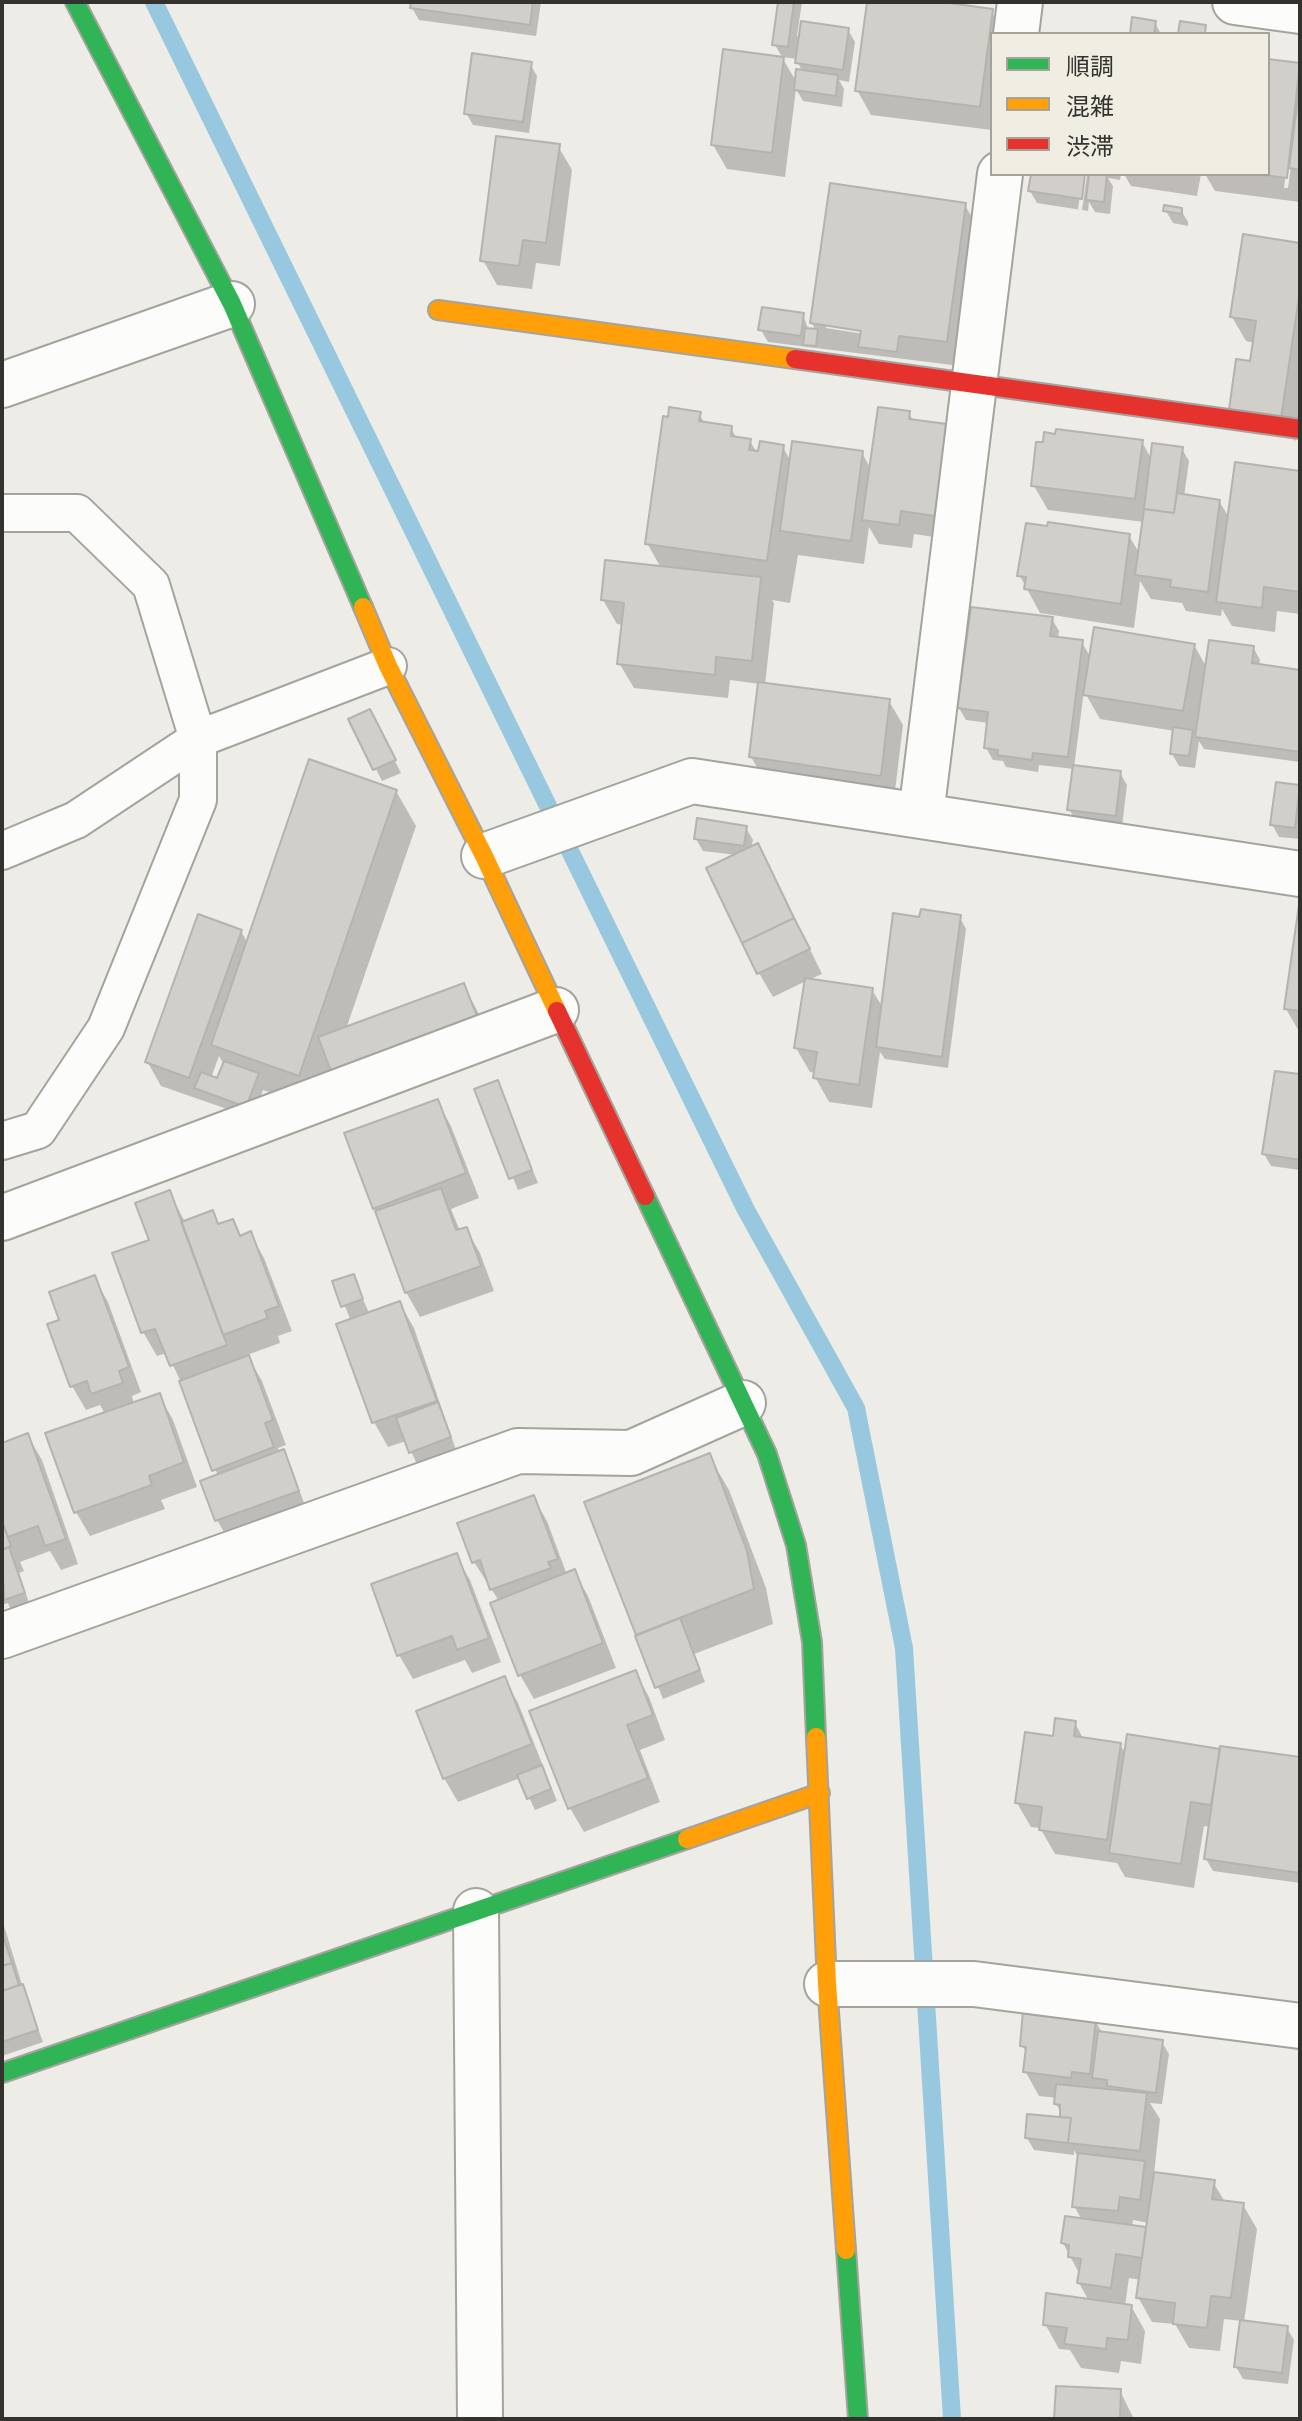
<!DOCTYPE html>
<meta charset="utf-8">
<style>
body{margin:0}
#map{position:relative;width:1302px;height:2421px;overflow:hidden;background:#edece6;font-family:Signika,"Noto Sans JP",sans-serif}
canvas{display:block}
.frame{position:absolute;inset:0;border:4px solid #33322e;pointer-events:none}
.legend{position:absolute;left:990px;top:32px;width:280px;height:144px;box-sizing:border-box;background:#f0eee3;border:2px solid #a4a39b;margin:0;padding:10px 14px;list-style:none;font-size:24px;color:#33322e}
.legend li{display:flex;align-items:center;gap:16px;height:40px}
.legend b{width:40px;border:2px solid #a4a39b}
</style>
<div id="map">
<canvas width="1302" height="2421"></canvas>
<div class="frame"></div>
<ul class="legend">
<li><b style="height:10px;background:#30b455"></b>順調</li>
<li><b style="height:10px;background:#ff9f0a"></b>混雑</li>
<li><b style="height:10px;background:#e5322d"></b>渋滞</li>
</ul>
</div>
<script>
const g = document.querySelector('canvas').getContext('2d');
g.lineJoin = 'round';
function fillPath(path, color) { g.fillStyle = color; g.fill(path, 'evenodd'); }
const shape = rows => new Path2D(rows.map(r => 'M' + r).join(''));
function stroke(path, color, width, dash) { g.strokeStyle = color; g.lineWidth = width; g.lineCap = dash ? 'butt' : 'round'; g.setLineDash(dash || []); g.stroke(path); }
const shadow = shape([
 [413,2,541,2,536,36,419,20,412,8],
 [780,2,802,2,797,36,848,30,855,42,849,82,839,80,844,89,842,107,803,101,796,89,785,177,727,169,713,145,783,59,797,83,802,72,797,59,782,57,775,45],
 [869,2,927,2,991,11,1005,34,992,34,992,130,871,115,857,90],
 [1155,23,1161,34,1132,34],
 [1268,61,1300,65,1300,202,1215,191,1205,174,1268,174],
 [1296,97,1300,97,1288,188,1284,188],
 [530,64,537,76,529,133,473,125,466,113],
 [558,146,572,170,560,266,536,263,532,289,497,285,483,260],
 [1033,174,1121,174,1120,180,1108,178,1113,186,1110,214,1095,212,1089,202,1088,211,1037,203,1030,191],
 [1083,175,1087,175,1082,210,1078,209],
 [1124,174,1201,174,1197,196,1131,186],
 [965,205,979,230,960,366,768,342,761,330,803,315,809,331,816,331,812,323],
 [826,324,871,331,870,335,826,328],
 [1181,210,1188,222,1188,226,1173,223,1166,211],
 [1300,245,1300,405,1295,442,1252,363,1255,343,1246,341,1232,317],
 [909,413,914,422,946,426,960,450,948,539,914,534,912,548,879,544,869,527,864,564,798,555,790,603,772,600,774,603,765,685,889,701,903,725,894,799,765,781,751,757,760,684,730,680,728,698,634,688,619,663,624,625,617,624,603,600,661,568,647,543,699,414,705,424,731,428,737,439,750,441,757,453,783,447,791,462,862,453,871,469],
 [1142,442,1152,460,1182,449,1189,461,1184,497,1219,501,1230,519,1300,473,1300,614,1277,611,1275,632,1232,626,1222,609,1221,616,1186,611,1182,603,1151,599,1140,581,1134,628,1040,613,1020,576,1129,536,1140,554,1144,522,1048,510,1034,486],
 [1052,619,1059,631,1058,638,1081,641,1091,658,1194,645,1207,668,1253,647,1260,660,1259,666,1300,672,1300,762,1204,749,1199,741,1195,768,1179,766,1172,754,1175,731,1100,719,1084,691,1074,768,1120,773,1127,785,1122,827,1076,821,1069,809,1074,769,1039,765,1038,772,1006,767,1003,761,993,760,986,748,989,723,966,720,959,708],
 [351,720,376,724,401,773,382,781],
 [1299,786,1300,839,1279,837,1272,824],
 [396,791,416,826,346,1029,463,985,477,1010,492,1049,319,1109,263,1090,253,1118,161,1086,147,1061,241,931,248,944],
 [219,1056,224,1065,218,1080,211,1078],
 [746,828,753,840,751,848,771,870,822,974,808,980,872,990,883,1008,921,919,959,916,966,929,948,1068,885,1059,880,1052,872,1108,829,1102,815,1077,816,1073,810,1072,796,1048,806,981,773,997,759,973,737,855,703,851,696,839],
 [1300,911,1300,1033,1286,1009],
 [1300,1076,1300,1170,1271,1166,1264,1154],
 [497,1082,538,1183,518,1190,476,1090],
 [437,1101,451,1126,479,1198,451,1209,460,1231,466,1229,480,1253,494,1291,420,1317,406,1292,375,1208],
 [169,1192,185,1222,212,1212,220,1225,232,1221,241,1237,250,1233,264,1258,292,1331,278,1336,280,1343,247,1355,262,1381,286,1445,278,1448,280,1453,283,1452,290,1464,304,1503,224,1532,217,1520,218,1476,181,1382,167,1353,157,1356,143,1332,151,1241],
 [353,1277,370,1315,400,1304,414,1328,456,1450,417,1464,406,1441,388,1447,374,1422,339,1326,351,1321,335,1282],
 [94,1278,108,1302,141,1392,132,1396,134,1404,159,1395,173,1420,197,1487,161,1500,165,1509,90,1536,76,1512,105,1414,100,1405,86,1410,72,1386,62,1322],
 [28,1436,42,1460,78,1564,61,1570,50,1551,20,1562,24,1571,19,1573,30,1606,12,1612,8,1603,2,1605,2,1445],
 [709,1456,729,1490,766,1588,773,1624,694,1654,705,1682,663,1699,637,1634],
 [533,1497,547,1521,567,1575,574,1572,588,1596,616,1668,534,1699,520,1675,493,1604,499,1601,474,1562,460,1524],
 [456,1556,470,1580,501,1662,472,1673,465,1660,413,1679,399,1655],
 [635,1672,649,1697,665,1740,640,1750,660,1802,584,1832,570,1808],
 [504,1679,518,1703,557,1801,535,1810,520,1778,458,1802,444,1778],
 [1075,1723,1084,1740,1120,1744,1126,1755,1221,1751,1300,1759,1300,1883,1213,1871,1206,1859,1210,1827,1204,1826,1194,1888,1125,1877,1117,1863,1055,1854,1040,1828,1031,1827,1017,1803,1055,1739],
 [2,1919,23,1988,43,2042,2,2056],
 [1095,2020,1102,2033,1162,2042,1169,2054,1162,2104,1150,2103,1160,2119,1154,2174,1213,2182,1225,2202,1243,2205,1257,2229,1244,2322,1287,2328,1294,2340,1288,2384,1243,2379,1236,2367,1242,2321,1224,2319,1220,2351,1189,2348,1175,2324,1152,2322,1138,2297,1141,2280,1129,2278,1125,2306,1131,2306,1145,2331,1141,2364,1121,2361,1119,2373,1081,2368,1070,2350,1059,2349,1045,2324,1089,2301,1079,2283,1080,2275,1063,2243,1082,2220,1074,2206,1079,2159,1074,2150,1074,2155,1034,2150,1027,2138,1061,2119,1062,2114,1056,2104,1057,2098,1039,2096,1025,2071,1027,2054,1022,2045],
 [1133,2220,1149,2223,1148,2229,1132,2227],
 [1120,2391,1134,2419,1056,2419]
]);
const stream = shape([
 [154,2,746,1210,856,1408,904,1648,952,2419]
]);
const building = shape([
 [411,2,533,2,530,25,410,8,411,2],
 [778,2,794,2,788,47,772,45,778,2],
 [867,2,942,2,993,9,980,107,855,91,867,2],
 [1132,17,1156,21,1154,34,1130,34,1132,17],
 [801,21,849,28,843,70,795,63,801,21],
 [1180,21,1206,25,1205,34,1178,34,1180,21],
 [723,49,784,57,772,153,711,145,723,49],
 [472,53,532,62,523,122,464,114,472,53],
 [1268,59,1300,63,1287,178,1254,174,1268,174,1268,59],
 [796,69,838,75,836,96,794,90,796,69],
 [1300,82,1300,170,1289,168,1300,82],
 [496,136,560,144,546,243,523,240,519,266,480,261,496,136],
 [1031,174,1085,174,1082,199,1028,191,1031,174],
 [1089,174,1107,174,1104,202,1086,200,1089,174],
 [830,183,966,203,947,342,899,336,897,352,858,347,861,331,810,323,830,183],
 [1164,205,1182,208,1182,214,1163,211,1164,205],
 [1243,234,1300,243,1300,291,1281,418,1229,410,1236,359,1250,361,1256,321,1230,317,1243,234],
 [762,307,804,313,801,336,758,330,762,307],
 [805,328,818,329,816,346,803,345,805,328],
 [669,407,701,412,699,421,732,426,731,436,751,439,749,450,758,451,760,441,784,445,767,561,645,544,663,416,668,417,669,407],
 [878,407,910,411,909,419,947,424,935,516,901,511,899,525,862,520,878,407],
 [1056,429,1143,440,1135,499,1031,486,1036,442,1043,442,1044,432,1055,434,1056,429],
 [792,441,863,451,851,541,780,531,792,441],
 [1152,443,1183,447,1174,513,1144,509,1152,443],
 [1235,462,1300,471,1300,592,1264,587,1262,608,1216,602,1235,462],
 [1177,493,1220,500,1208,592,1170,587,1171,580,1135,575,1144,509,1174,513,1177,493],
 [1048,522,1130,534,1121,604,1024,589,1026,577,1017,576,1026,523,1047,526,1048,522],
 [605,560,761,577,752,661,716,657,715,675,617,664,624,603,601,600,605,560],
 [971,607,1053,617,1050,636,1083,640,1068,757,1033,753,1032,760,997,755,998,750,984,748,988,712,957,708,971,607],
 [1094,627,1195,644,1183,711,1083,695,1094,627],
 [1209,640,1254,646,1252,663,1300,670,1300,752,1195,737,1209,640],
 [758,682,890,699,881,776,749,757,758,682],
 [370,709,396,760,373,770,348,719,370,709],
 [1173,727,1193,730,1189,756,1170,754,1173,727],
 [309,759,397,790,299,1076,211,1045,309,759],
 [1073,765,1121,771,1116,816,1067,810,1073,765],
 [1276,782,1300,785,1295,828,1270,825,1276,782],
 [697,818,747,826,744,846,694,839,697,818],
 [758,843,794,918,742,943,706,868,758,843],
 [1299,905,1300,906,1300,1011,1284,1009,1299,905],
 [921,909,961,915,942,1057,876,1047,893,913,919,917,921,909],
 [198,914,242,930,189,1078,145,1062,198,914],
 [794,918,810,949,757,974,742,943,794,918],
 [805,978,873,988,859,1085,813,1078,817,1052,794,1048,805,978],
 [464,983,480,1024,334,1079,318,1037,464,983],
 [224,1061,259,1073,246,1107,194,1088,201,1072,217,1078,224,1061],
 [1275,1071,1300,1074,1300,1160,1262,1154,1275,1071],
 [498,1080,532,1170,509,1179,474,1089,498,1080],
 [438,1099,466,1173,373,1209,344,1133,438,1099],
 [441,1188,456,1230,467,1227,481,1266,405,1293,375,1211,441,1188],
 [170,1190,227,1345,170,1366,155,1329,141,1333,112,1253,149,1240,135,1203,170,1190],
 [213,1210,218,1224,233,1219,240,1236,251,1231,279,1306,265,1311,268,1318,223,1335,181,1222,213,1210],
 [354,1274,363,1299,341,1307,332,1281,354,1274],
 [95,1275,129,1367,119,1371,123,1383,91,1394,87,1381,70,1387,47,1324,59,1320,49,1292,95,1275],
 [400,1301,437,1401,372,1423,336,1324,400,1301],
 [249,1355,273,1420,265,1423,274,1447,212,1471,179,1381,249,1355],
 [160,1393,184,1462,149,1476,152,1485,74,1513,45,1433,160,1393],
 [438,1402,451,1437,409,1453,396,1418,438,1402],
 [28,1433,66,1539,45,1546,38,1526,8,1537,2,1521,2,1443,28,1433],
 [284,1449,299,1491,215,1521,200,1481,284,1449],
 [710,1453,747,1551,754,1589,636,1635,584,1502,710,1453],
 [534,1495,558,1559,548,1562,551,1568,490,1590,480,1560,472,1563,457,1523,534,1495],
 [2,1521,11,1546,2,1550,2,1521],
 [9,1547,25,1593,4,1600,2,1550,9,1547],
 [457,1553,489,1638,457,1650,452,1636,397,1656,371,1584,457,1553],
 [575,1569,603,1643,518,1676,490,1603,575,1569],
 [680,1618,700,1670,655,1688,635,1636,680,1618],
 [636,1670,653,1715,627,1725,648,1778,568,1809,529,1711,636,1670],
 [505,1676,532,1744,443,1779,416,1711,505,1676],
 [1055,1718,1076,1721,1074,1736,1121,1743,1107,1840,1039,1830,1042,1807,1015,1803,1025,1732,1053,1736,1055,1718],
 [1127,1734,1220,1749,1211,1805,1191,1802,1181,1864,1109,1853,1127,1734],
 [1220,1746,1300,1757,1300,1873,1204,1859,1220,1746],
 [542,1765,551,1789,527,1799,517,1775,542,1765],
 [2,1933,12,1963,2,1966,2,1933],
 [12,1963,19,1985,2,1991,2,1966,12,1963],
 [23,1984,38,2030,2,2042,2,1991,23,1984],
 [1023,2010,1096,2019,1090,2074,1072,2072,1071,2078,1023,2072,1026,2047,1020,2046,1023,2010],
 [1098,2031,1163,2040,1156,2093,1107,2086,1107,2080,1092,2078,1098,2031],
 [1056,2084,1147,2093,1140,2151,1068,2143,1071,2118,1060,2117,1060,2105,1054,2104,1056,2084],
 [1027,2114,1071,2118,1068,2143,1025,2138,1027,2114],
 [1078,2153,1145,2161,1140,2200,1120,2197,1118,2211,1072,2207,1078,2153],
 [1154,2172,1215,2180,1212,2199,1244,2203,1231,2298,1211,2296,1207,2328,1173,2324,1175,2303,1136,2298,1154,2172],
 [1065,2216,1146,2227,1142,2258,1116,2254,1111,2288,1077,2283,1081,2259,1068,2257,1069,2245,1061,2243,1065,2216],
 [1046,2293,1132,2305,1128,2340,1107,2338,1106,2349,1064,2344,1067,2328,1043,2325,1046,2293],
 [1240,2320,1288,2326,1282,2373,1234,2367,1240,2320],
 [1056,2386,1121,2389,1120,2419,1054,2419,1056,2386]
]);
const lane = shape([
 [2,513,77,513,151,585,198,739,198,800,106,1028,38,1130,2,1141],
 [2,851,76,820,198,739,388,666]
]);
const street = shape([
 [1235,2,1300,11],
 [1016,34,1020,2],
 [2,385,232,304],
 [921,815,1000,174],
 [484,856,692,781,1300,874],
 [2,1218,556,1010],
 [2,1636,518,1451,631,1453,743,1403],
 [476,1911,480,2419],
 [827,1984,974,1984,1300,2026]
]);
const fast = shape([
 [75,2,232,304,363,607],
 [645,1196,767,1454,796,1545,812,1642,816,1737],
 [2,2073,687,1839],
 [846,2250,858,2419]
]);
const slow = shape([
 [438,310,795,359],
 [363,607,388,666,484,856,557,1011],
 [816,1737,827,1984,846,2250],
 [687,1839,820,1793]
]);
const jam = shape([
 [795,359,1300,429],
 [557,1011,645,1196]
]);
fillPath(shadow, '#0003');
stroke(stream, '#97c8df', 18);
fillPath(building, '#d0cfca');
stroke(building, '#b4b3ae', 2);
stroke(lane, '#a4a39e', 40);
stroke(street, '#a4a39e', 48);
stroke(fast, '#a4a39e', 22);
stroke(slow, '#a4a39e', 22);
stroke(jam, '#a4a39e', 22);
stroke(lane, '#fcfcfb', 36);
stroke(street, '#fcfcfb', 44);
stroke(fast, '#30b455', 18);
stroke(slow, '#ff9f0a', 18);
stroke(jam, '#e5322d', 18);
</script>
